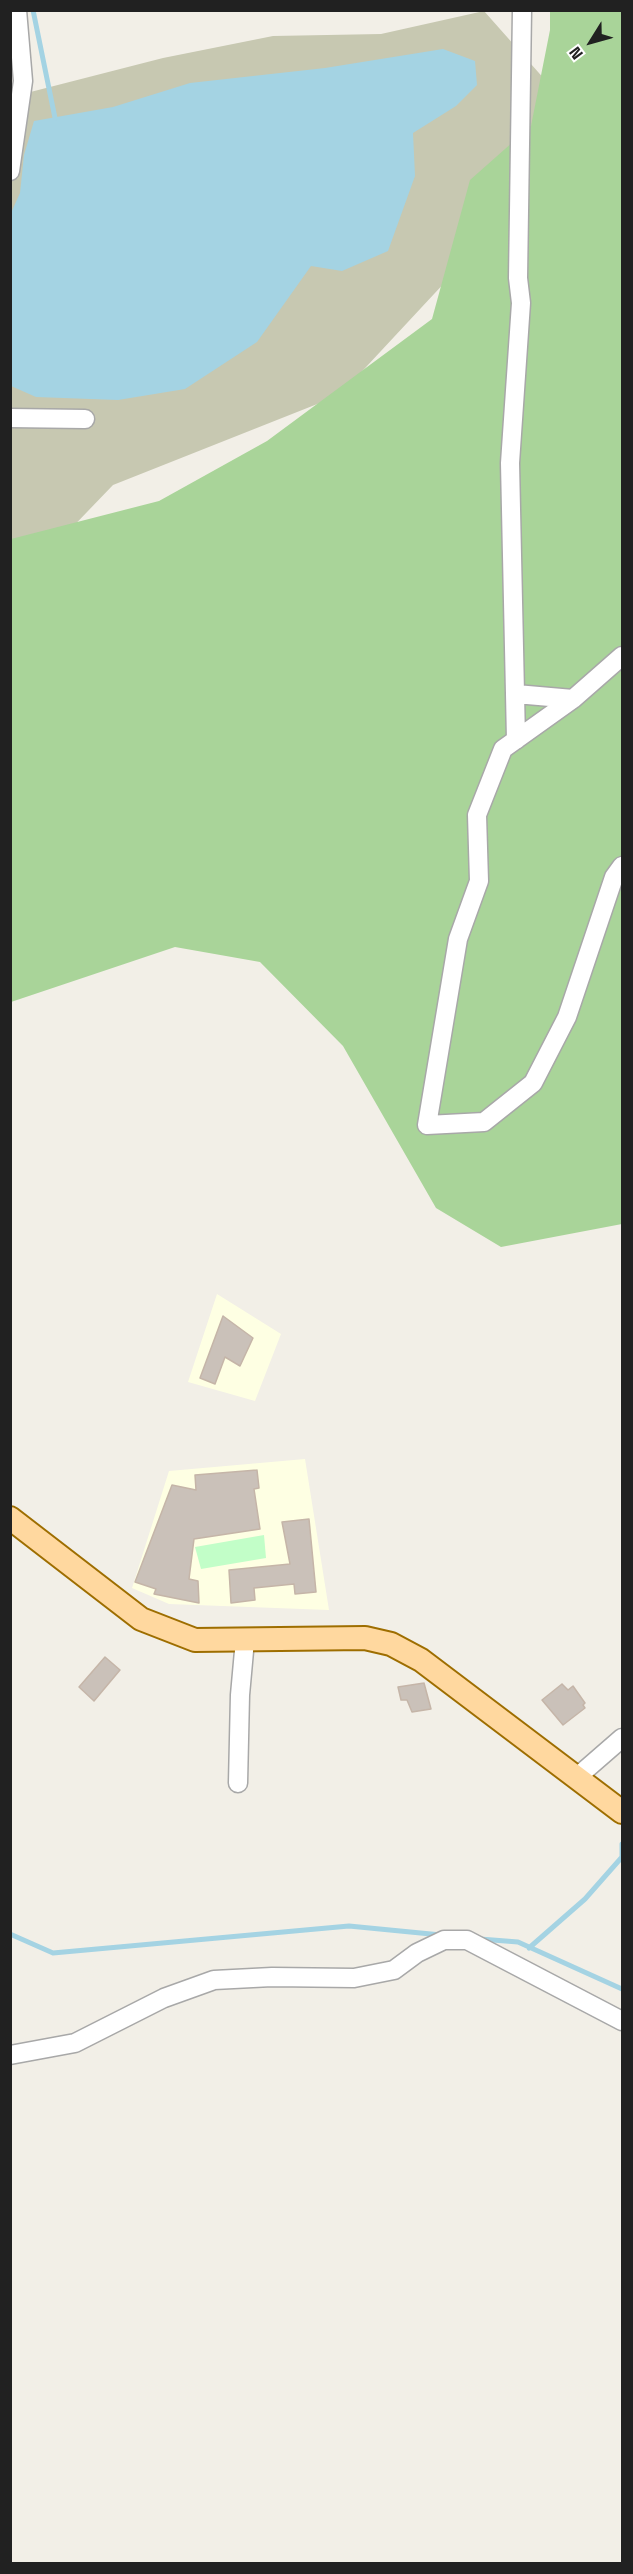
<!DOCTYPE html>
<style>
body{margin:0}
#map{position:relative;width:633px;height:2574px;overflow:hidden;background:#f2efe7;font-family:"Space Grotesk",sans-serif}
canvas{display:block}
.frame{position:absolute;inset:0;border:12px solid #212121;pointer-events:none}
.north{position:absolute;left:561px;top:12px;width:60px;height:60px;-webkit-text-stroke:4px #fff;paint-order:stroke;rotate:233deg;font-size:16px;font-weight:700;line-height:24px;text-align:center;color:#212121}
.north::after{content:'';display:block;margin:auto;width:21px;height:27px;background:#212121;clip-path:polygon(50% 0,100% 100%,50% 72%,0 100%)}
</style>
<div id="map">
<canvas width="633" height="2574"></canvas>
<div class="frame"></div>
<div class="north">N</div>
</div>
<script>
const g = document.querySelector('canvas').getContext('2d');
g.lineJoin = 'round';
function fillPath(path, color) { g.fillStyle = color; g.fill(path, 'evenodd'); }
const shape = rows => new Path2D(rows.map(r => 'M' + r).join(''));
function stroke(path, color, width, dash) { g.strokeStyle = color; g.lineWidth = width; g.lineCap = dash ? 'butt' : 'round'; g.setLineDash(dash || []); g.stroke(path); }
const education = shape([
 [217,1294,281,1334,255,1401,188,1382],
 [305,1459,329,1610,169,1604,132,1588,169,1471]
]);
const construction = shape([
 [484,11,562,99,542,178,340,395,113,485,11,591,11,97,163,58,273,36,381,34]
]);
const forest = shape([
 [550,11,622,11,622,1224,501,1247,436,1208,343,1046,260,962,175,947,11,1002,11,539,159,501,267,441,432,319,470,180,531,126,550,30]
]);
const park = shape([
 [264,1535,266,1558,201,1569,195,1547]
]);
const water = shape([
 [443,49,475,61,477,85,456,106,413,133,415,176,388,251,342,271,311,266,257,342,185,389,118,400,36,397,11,386,11,213,20,193,24,155,34,121,113,107,190,83,325,68]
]);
const stream = shape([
 [33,10,55,118],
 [10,1934,53,1953,349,1926,441,1935],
 [480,1939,518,1942,622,1989],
 [529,1948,585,1899,622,1857,622,1844]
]);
const building = shape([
 [223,1316,253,1338,240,1366,225,1357,215,1384,200,1378,223,1316],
 [257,1470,259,1488,254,1489,260,1529,194,1539,189,1579,198,1581,199,1603,154,1594,156,1589,135,1582,172,1485,196,1490,195,1475,257,1470],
 [309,1519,316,1592,295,1594,294,1584,254,1588,255,1600,231,1603,229,1570,290,1564,282,1522,309,1519],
 [105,1657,120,1670,94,1701,79,1687,105,1657],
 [424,1683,431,1709,412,1712,407,1700,401,1700,398,1687,424,1683],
 [562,1684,568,1690,573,1686,585,1703,583,1705,585,1708,563,1725,542,1700,562,1684]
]);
const minor = shape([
 [10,171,23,81,17,10],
 [10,418,85,419],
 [622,656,573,699,503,749,477,815,479,881,458,939,427,1125,484,1122,533,1083,567,1017,614,877,622,866],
 [516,694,573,699],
 [516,740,510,463,521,303,518,278,522,10],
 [576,1778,622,1738],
 [238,1783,240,1695,245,1640],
 [10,2055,75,2043,164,1998,214,1980,272,1977,354,1978,394,1970,417,1953,444,1940,467,1940,622,2021]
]);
const major = shape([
 [10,1518,141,1619,195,1640,365,1638,391,1644,421,1660,622,1812]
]);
fillPath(education, '#feffe3');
fillPath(construction, '#c7c8b1');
fillPath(forest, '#a9d499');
fillPath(park, '#c2fec8');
fillPath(water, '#a4d3e3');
stroke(stream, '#a4d3e3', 5);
fillPath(building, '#cac1b9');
stroke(building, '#c5b5a8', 1.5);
stroke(minor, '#a8a8a8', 21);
stroke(major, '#9e6e00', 26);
stroke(minor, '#fff', 18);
stroke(major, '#ffd89f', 22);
</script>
